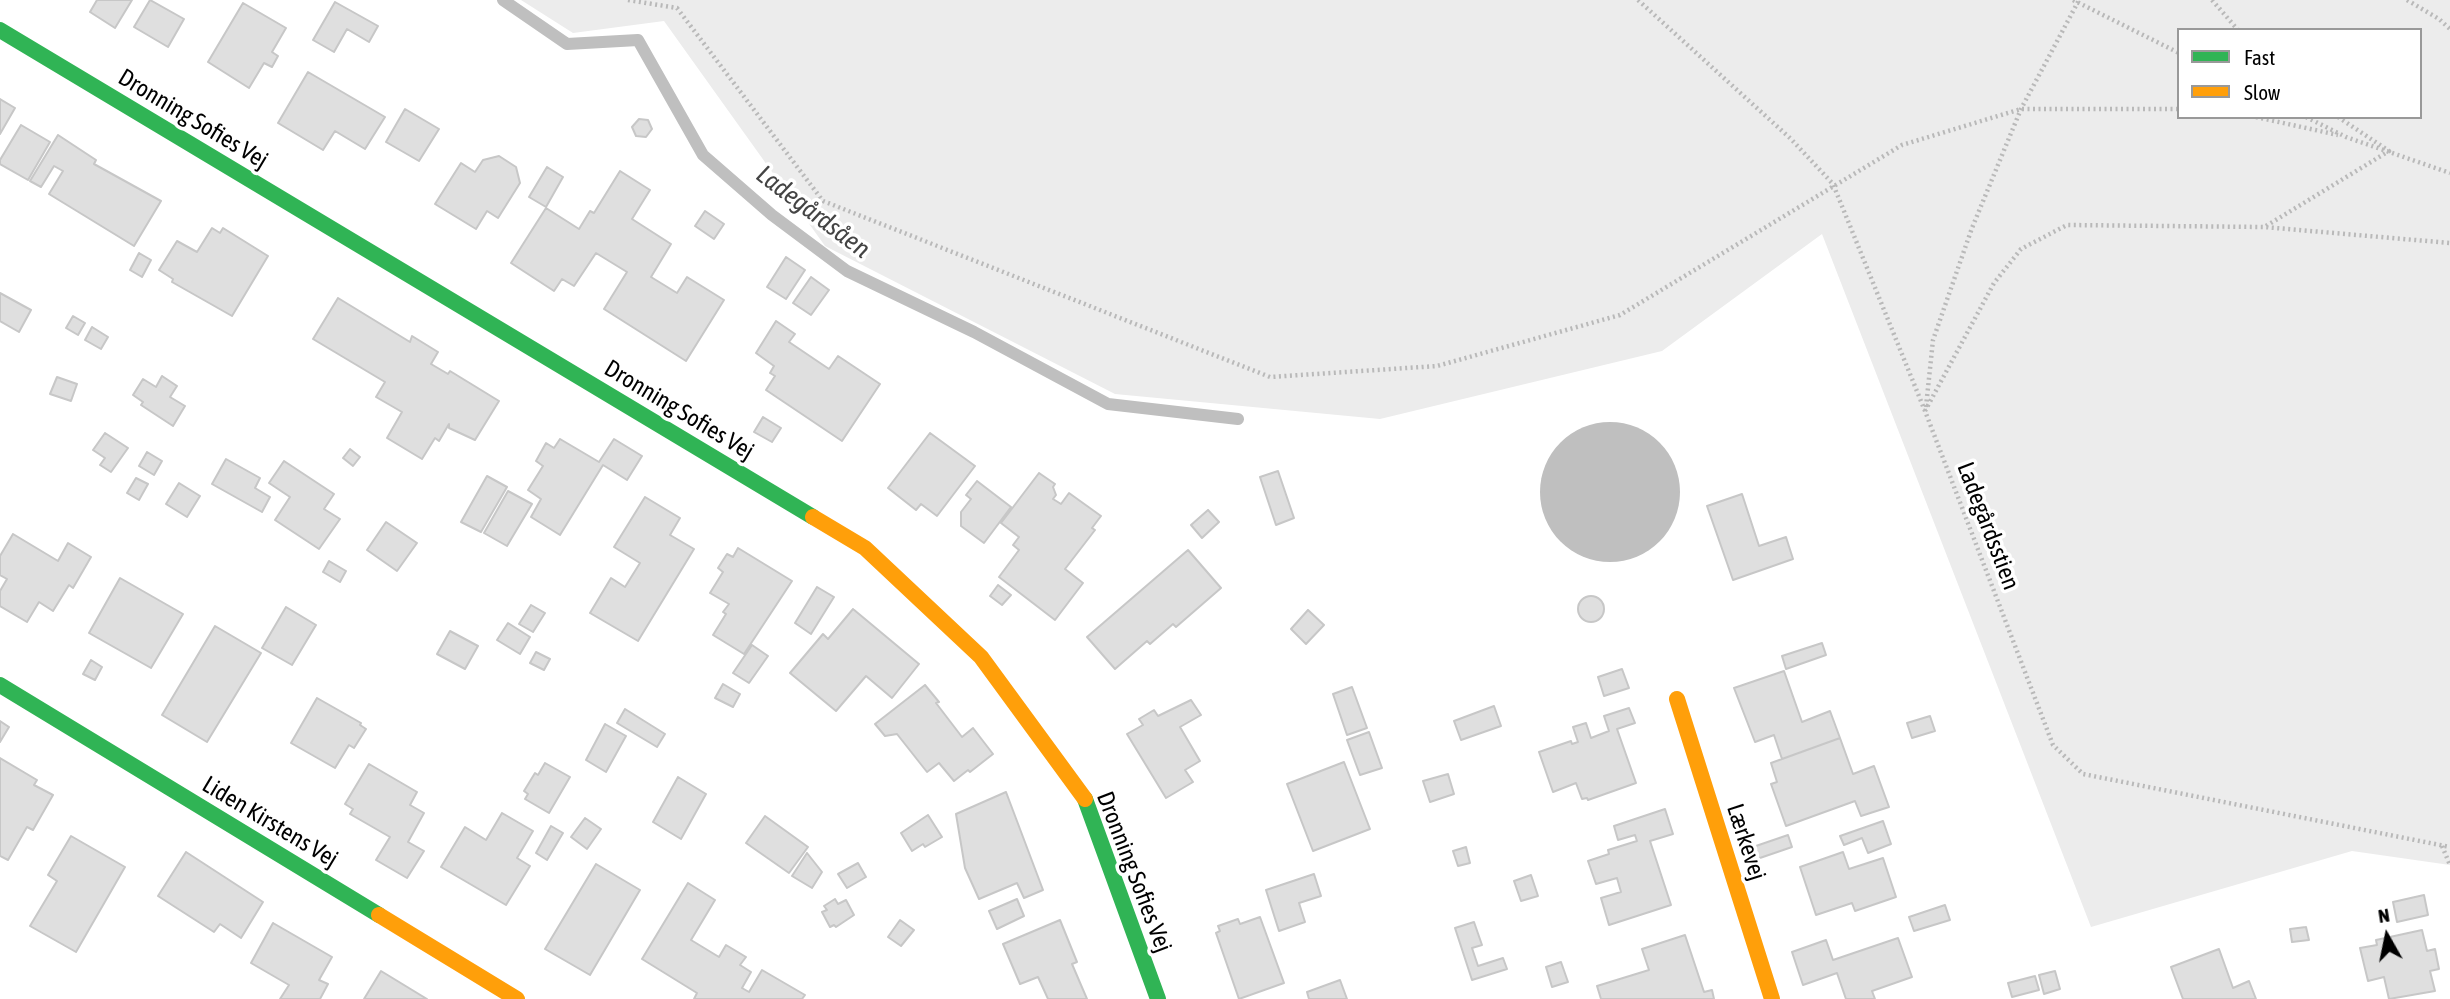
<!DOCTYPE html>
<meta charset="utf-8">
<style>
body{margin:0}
#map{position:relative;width:2450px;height:999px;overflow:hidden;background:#fff;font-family:"Asap Condensed",sans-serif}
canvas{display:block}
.legend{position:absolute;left:2177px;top:28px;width:245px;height:91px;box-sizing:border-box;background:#fff;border:2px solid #999;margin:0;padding:9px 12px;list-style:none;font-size:21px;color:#000}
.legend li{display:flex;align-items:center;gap:14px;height:35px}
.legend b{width:35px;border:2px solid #999}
.north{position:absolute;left:2352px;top:901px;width:70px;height:70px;-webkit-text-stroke:5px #fff;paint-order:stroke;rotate:351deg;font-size:19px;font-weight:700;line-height:28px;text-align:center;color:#000}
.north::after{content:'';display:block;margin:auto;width:24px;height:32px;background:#000;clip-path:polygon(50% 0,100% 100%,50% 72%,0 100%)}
</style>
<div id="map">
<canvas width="2450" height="999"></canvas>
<ul class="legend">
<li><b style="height:9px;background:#30b455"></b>Fast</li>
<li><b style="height:9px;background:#ff9f0a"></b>Slow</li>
</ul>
<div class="north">N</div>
</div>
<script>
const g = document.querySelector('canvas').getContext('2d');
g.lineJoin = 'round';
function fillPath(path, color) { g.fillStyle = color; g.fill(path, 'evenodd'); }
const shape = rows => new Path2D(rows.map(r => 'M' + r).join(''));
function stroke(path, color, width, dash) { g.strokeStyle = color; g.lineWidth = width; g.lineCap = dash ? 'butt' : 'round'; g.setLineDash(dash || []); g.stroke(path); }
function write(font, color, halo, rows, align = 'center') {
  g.font = font + ' "Asap Condensed",sans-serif'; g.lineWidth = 7; g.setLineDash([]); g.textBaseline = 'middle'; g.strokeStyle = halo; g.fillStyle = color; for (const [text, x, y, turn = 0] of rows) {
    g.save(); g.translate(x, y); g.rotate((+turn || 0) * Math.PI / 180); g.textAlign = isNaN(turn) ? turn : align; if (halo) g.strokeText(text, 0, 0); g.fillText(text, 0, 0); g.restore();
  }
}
const green = shape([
 [521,0,2450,0,2450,865,2352,851,2091,927,1822,234,1662,351,1380,419,1115,394,825,246,664,21,573,33],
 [2179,30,2420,30,2420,117,2179,117]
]);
const water = shape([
 '1540 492a70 70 0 1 1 140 0a70 70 0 1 1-140 0Z'
]);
const stream = shape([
 [503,0,567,44,638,40,703,155,772,215,847,271,974,332,1108,404,1238,419]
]);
const building = shape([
 [97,0,132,0,115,28,90,12,97,0],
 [150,0,184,19,168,47,134,27,150,0],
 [335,2,378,26,369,42,347,29,334,52,313,40,335,2],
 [243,3,286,28,272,52,278,56,272,67,264,63,249,88,208,62,243,3],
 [308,72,385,117,365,149,335,131,323,150,278,123,308,72],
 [0,99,15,108,0,134,0,99],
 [405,109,439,129,419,161,386,142,405,109],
 [639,119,648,120,652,129,646,137,636,136,632,127,639,119],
 [21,125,50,142,28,180,0,164,0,160,21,125],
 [58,135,96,160,94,164,161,201,134,246,49,194,63,171,54,166,41,187,30,181,58,135],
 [499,156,516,167,520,183,498,218,487,211,476,229,435,204,461,163,475,172,483,160,499,156],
 [547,167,563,177,546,207,529,197,547,167],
 [620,171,650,190,632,219,671,244,651,277,677,293,687,277,724,300,686,361,604,309,627,272,596,253,574,286,562,279,554,291,511,263,546,208,579,229,590,211,594,213,620,171],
 [705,211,724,224,714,239,695,226,705,211],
 [212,228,220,233,223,228,268,256,232,316,172,282,173,279,159,270,177,241,197,252,212,228],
 [139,253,151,260,142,277,130,270,139,253],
 [786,257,805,270,786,299,767,287,786,257],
 [811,277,829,290,811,315,793,303,811,277],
 [0,293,31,310,19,332,0,321,0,293],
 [338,298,410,342,412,336,438,352,431,364,448,374,450,371,499,401,475,440,449,428,449,424,439,441,435,438,422,459,387,438,402,412,376,397,385,382,313,339,338,298],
 [73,316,85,323,78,335,66,328,73,316],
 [776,321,795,334,789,342,829,369,838,356,880,384,842,441,766,390,775,376,770,373,774,366,756,353,776,321],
 [92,327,108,337,101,349,85,340,92,327],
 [162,376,177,386,170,397,185,406,173,426,141,405,143,402,133,395,143,379,156,387,162,376],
 [57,377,77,384,71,401,50,394,57,377],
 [763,417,781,428,772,442,754,432,763,417],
 [105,433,128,448,111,472,100,465,105,458,93,450,105,433],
 [930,433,975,466,937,516,921,504,916,510,888,488,930,433],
 [560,439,599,462,614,439,642,456,627,480,603,465,560,535,531,517,541,499,528,490,543,466,536,461,546,443,554,448,560,439],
 [350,449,360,457,353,466,343,458,350,449],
 [147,452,162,461,154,475,139,466,147,452],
 [226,459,260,478,255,488,270,497,262,512,212,484,226,459],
 [284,461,334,494,324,509,340,519,319,549,275,520,290,497,269,483,284,461],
 [1278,471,1294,518,1276,525,1260,477,1278,471],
 [1039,473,1055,484,1053,487,1056,495,1053,499,1061,504,1069,493,1101,516,1092,528,1095,530,1065,569,1083,583,1055,620,999,577,1019,550,1013,545,1019,537,1001,523,1039,473],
 [487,476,507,487,481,532,461,522,487,476],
 [136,478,148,484,139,500,127,493,136,478],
 [977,481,1011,507,984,543,961,526,961,512,971,499,966,495,977,481],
 [179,483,200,496,187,517,166,504,179,483],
 [508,491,532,504,507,546,484,533,508,491],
 [1742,494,1759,546,1786,537,1793,559,1733,580,1707,506,1742,494],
 [645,497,680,518,670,535,694,549,638,641,590,613,611,578,625,587,640,563,614,547,645,497],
 [1208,510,1219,522,1202,538,1191,525,1208,510],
 [386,522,417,543,397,571,367,550,386,522],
 [13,534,58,561,68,543,91,557,73,588,69,585,53,611,39,602,27,622,0,606,0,591,7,579,0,575,0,556,13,534],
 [738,548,792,581,744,654,713,635,726,614,723,612,729,604,710,593,723,572,718,568,727,554,733,557,738,548],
 [1188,550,1221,588,1176,627,1173,624,1150,644,1147,641,1115,669,1087,637,1188,550],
 [329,561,346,571,340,582,323,572,329,561],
 [120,578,183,614,151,668,89,633,120,578],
 [998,585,1011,595,1002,605,990,596,998,585],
 [817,587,834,597,811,634,795,623,817,587],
 '1578 609a13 13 0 1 1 26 0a13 13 0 1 1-26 0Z',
 [531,605,545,613,533,632,519,624,531,605],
 [286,607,316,625,292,665,262,648,286,607],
 [853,609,919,664,892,698,866,676,836,711,790,673,823,634,828,639,853,609],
 [1308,610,1324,625,1306,644,1291,629,1308,610],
 [508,623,530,637,520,654,497,640,508,623],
 [215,626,261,653,207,742,162,715,215,626],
 [450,631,478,646,465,669,437,654,450,631],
 [1822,643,1826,655,1786,669,1782,656,1822,643],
 [752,645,768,656,749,683,733,673,752,645],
 [536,652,550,659,544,670,530,663,536,652],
 [91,660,102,667,95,680,83,674,91,660],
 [1622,669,1629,688,1604,696,1598,677,1622,669],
 [1784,671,1802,722,1830,711,1840,738,1782,759,1774,735,1755,742,1734,688,1784,671],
 [723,684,740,694,733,707,715,698,723,684],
 [925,685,939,702,936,703,962,737,973,728,993,754,970,772,968,770,954,781,939,763,927,772,897,734,885,736,875,724,925,685],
 [1352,687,1367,728,1347,735,1333,694,1352,687],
 [317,698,361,723,360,725,366,729,354,748,349,745,335,768,291,743,317,698],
 [1191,700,1201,715,1180,727,1200,761,1185,770,1193,782,1166,798,1127,734,1143,725,1139,719,1154,710,1158,716,1191,700],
 [1494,706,1501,726,1461,740,1454,721,1494,706],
 [1629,708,1635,723,1617,729,1636,783,1588,800,1587,798,1582,799,1576,783,1553,792,1539,752,1571,741,1572,744,1578,742,1573,727,1586,723,1591,738,1609,731,1604,716,1629,708],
 [625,709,665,734,657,747,617,723,625,709],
 [1930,716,1935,731,1912,738,1907,723,1930,716],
 [0,721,9,727,0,742,0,721],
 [605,724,626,736,606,772,586,760,605,724],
 [1369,732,1382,768,1360,775,1347,740,1369,732],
 [1840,738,1853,774,1874,766,1889,807,1861,816,1855,801,1786,826,1771,784,1777,782,1771,763,1840,738],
 [0,758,37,780,34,785,53,795,33,830,27,827,8,860,0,856,0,758],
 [1344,762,1370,829,1313,851,1287,784,1344,762],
 [545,763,570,777,549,813,525,799,528,794,524,791,535,773,538,775,545,763],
 [369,764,417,792,410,805,424,813,408,842,424,851,407,878,376,860,390,837,350,814,353,809,345,804,369,764],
 [1448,774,1454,794,1430,802,1423,781,1448,774],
 [678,777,706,794,681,839,653,822,678,777],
 [1006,792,1043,890,1024,898,1017,883,979,899,965,868,956,814,1006,792],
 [1665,809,1673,834,1650,841,1671,905,1609,925,1601,898,1621,892,1617,878,1596,884,1588,861,1609,854,1608,850,1637,841,1635,835,1618,840,1614,826,1665,809],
 [502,813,533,831,517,858,530,866,506,905,441,867,465,827,486,840,502,813],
 [928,815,942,837,925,847,923,844,912,851,901,833,928,815],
 [765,816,808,847,789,873,746,843,765,816],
 [585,818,601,829,587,849,571,837,585,818],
 [1883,821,1891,844,1868,853,1862,838,1844,845,1840,836,1883,821],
 [551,826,563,833,547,860,536,853,551,826],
 [1788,835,1792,847,1757,859,1753,847,1788,835],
 [71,836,125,867,76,952,30,926,57,881,48,875,71,836],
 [1466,847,1470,863,1458,866,1453,851,1466,847],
 [186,852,263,902,241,938,220,924,214,932,158,896,186,852],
 [1843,852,1849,869,1883,858,1896,897,1855,911,1852,903,1816,915,1800,867,1843,852],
 [807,853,822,872,812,888,792,876,807,853],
 [858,863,866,877,847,888,838,874,858,863],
 [596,864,640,890,590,975,545,949,596,864],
 [1314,874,1321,896,1299,903,1305,922,1279,931,1266,890,1314,874],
 [1531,875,1538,896,1521,901,1514,881,1531,875],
 [688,883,715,900,691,940,719,957,726,945,746,957,740,965,751,972,742,988,749,992,762,970,805,995,802,999,694,999,697,993,642,959,688,883],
 [2424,895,2428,915,2397,922,2393,902,2424,895],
 [835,899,838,904,846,900,854,915,836,927,834,925,830,927,822,912,827,910,824,906,835,899],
 [1017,899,1024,916,997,929,989,911,1017,899],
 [1945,905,1950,920,1914,931,1909,917,1945,905],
 [1260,917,1284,983,1239,999,1216,933,1220,931,1218,926,1238,919,1240,924,1260,917],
 [900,920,914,930,901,946,888,937,900,920],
 [1060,920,1077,962,1072,964,1087,999,1048,999,1038,977,1020,984,1003,944,1060,920],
 [1474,922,1482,945,1472,948,1478,966,1503,958,1507,969,1472,980,1455,928,1474,922],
 [273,923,332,957,319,980,328,984,320,999,280,999,289,985,251,963,273,923],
 [2306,927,2309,940,2292,942,2290,929,2306,927],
 [2422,930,2427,951,2435,949,2439,969,2430,971,2435,991,2389,999,2384,977,2368,981,2360,948,2377,945,2376,940,2422,930],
 [1685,935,1704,992,1712,990,1714,999,1601,999,1597,986,1649,970,1642,949,1685,935],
 [1898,938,1912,977,1872,991,1875,999,1846,999,1837,973,1803,985,1792,952,1826,940,1833,960,1898,938],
 [2219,949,2233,988,2249,981,2256,999,2183,999,2171,967,2219,949],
 [1561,962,1568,982,1552,987,1546,967,1561,962],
 [381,971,427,999,364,999,381,971],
 [2055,971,2060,989,2044,994,2039,975,2055,971],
 [2035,976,2039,990,2012,997,2008,983,2035,976],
 [1340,980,1347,999,1309,999,1307,992,1340,980]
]);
const path = shape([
 [628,0,677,8,823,201,1270,377,1437,366,1620,315,1902,145,2021,109,2179,109],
 [1638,0,1791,139,1833,184,1925,411,2053,745,2083,774,2450,847],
 [2073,0,2179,53],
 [2212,0,2238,30],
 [2407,0,2439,19,2450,29],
 [2256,117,2338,135],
 [2306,117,2346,137,2450,173],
 [2266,226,2389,151,2338,117],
 [1926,407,1933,340,1972,228,2021,109,2079,0],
 [1925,411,1994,283,2021,249,2067,225,2264,227,2450,243],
 [2442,846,2450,865]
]);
const fast = shape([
 [0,30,813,517],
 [0,685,379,915],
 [1085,799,1158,999]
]);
const slow = shape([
 [813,517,865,548,981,657,1085,799],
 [1677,699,1772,999],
 [379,915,517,999]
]);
const streetNames = [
 ["Dronning Sofies Vej",193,119,31],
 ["Dronning Sofies Vej",679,410,31],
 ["Ladegårdsstien",1988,526,69],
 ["Liden Kirstens Vej",270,822,31],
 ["Lærkevej",1746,842,72],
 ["Dronning Sofies Vej",1134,872,69]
];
const waterNames = [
 ["Ladegårdsåen",813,212,37]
];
fillPath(green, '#ececec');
fillPath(water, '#bfbfbf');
stroke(stream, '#bfbfbf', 12);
fillPath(building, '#dfdfdf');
stroke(building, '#c7c7c7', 2);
stroke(path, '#b9b9b9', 4.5, [2, 3.5]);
stroke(fast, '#30b455', 16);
stroke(slow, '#ff9f0a', 16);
write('24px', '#000', '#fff', streetNames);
write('italic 26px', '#444', '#fff', waterNames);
</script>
